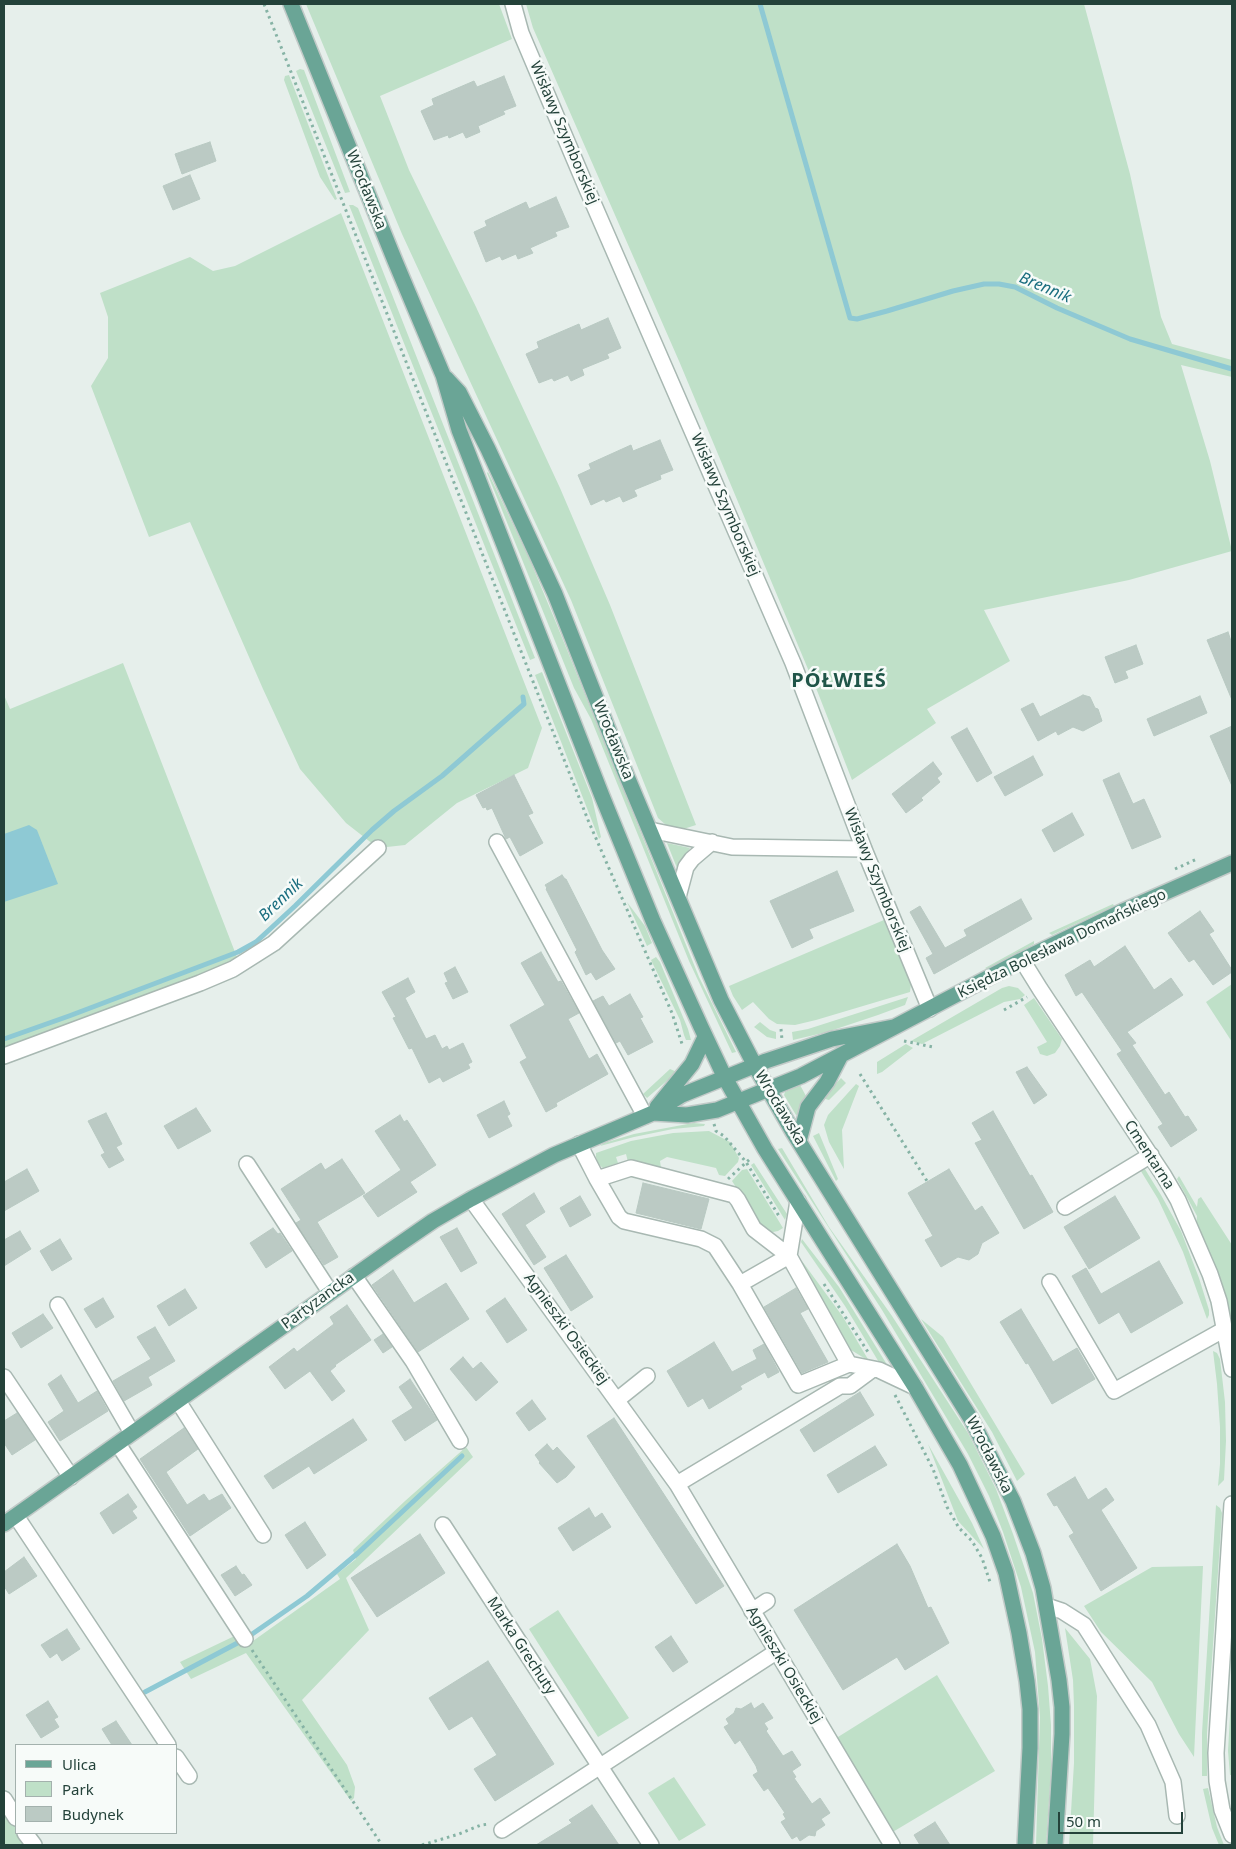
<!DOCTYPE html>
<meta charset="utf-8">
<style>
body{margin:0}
#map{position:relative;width:1236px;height:1849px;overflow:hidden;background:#e6efeb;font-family:"Noto Sans",sans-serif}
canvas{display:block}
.frame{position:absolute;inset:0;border:5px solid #24423a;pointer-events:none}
.legend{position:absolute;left:15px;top:1744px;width:162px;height:90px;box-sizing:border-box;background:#f7fbf9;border:1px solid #a3b1ad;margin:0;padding:6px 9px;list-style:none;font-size:15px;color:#24423a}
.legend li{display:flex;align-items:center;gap:10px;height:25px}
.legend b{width:25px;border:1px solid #a3b1ad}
.scale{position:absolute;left:1058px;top:1812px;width:125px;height:22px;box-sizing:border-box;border:2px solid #24423a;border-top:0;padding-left:6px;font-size:15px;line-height:18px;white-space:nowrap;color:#24423a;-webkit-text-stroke:4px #f7fbf9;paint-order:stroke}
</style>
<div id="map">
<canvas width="1236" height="1849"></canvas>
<div class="frame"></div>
<ul class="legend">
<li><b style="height:6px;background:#6aa596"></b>Ulica</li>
<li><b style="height:14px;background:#bfe0c8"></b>Park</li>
<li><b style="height:14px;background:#bbcac4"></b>Budynek</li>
</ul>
<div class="scale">50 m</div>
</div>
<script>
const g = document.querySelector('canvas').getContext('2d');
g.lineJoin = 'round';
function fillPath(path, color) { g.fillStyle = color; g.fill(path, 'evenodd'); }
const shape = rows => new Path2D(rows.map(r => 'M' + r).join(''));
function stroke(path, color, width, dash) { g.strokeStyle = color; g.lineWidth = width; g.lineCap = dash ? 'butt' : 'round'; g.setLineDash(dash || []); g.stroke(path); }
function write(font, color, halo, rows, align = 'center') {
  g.font = font + ' "Noto Sans",sans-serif'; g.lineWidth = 5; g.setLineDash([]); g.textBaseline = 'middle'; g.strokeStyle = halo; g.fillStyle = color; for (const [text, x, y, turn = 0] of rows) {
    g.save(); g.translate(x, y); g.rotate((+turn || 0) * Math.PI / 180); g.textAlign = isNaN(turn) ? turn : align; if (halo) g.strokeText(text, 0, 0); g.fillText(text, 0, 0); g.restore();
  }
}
const green = shape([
 [306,4,499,4,512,39,380,96,409,170,476,307,560,488,610,605,696,825,674,832,658,818,571,600,402,234],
 [526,4,1084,4,1130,174,1161,317,1172,344,1232,360,1232,377,1181,365,1210,461,1232,551,1129,580,984,610,1010,661,927,709,936,723,852,780,818,693,679,361,533,28],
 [300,69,304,70,350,192,345,193,296,71],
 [289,75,337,199,335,200,320,177,284,80,285,76],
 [349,205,353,205,358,208,535,658,530,660],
 [341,213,542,728,528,768,457,803,405,845,378,848,346,823,300,769,263,689,190,522,149,537,91,386,108,358,108,317,100,293,190,257,213,271,235,266],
 [488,472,529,558,557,625,699,977,736,1052,732,1053,689,961,591,719,574,688,487,473],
 [123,663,240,965,4,1052,4,695,10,709],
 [542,672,592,798,601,837,599,839,535,675],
 [667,843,690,848,677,868],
 [627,902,645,926,652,943,647,946],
 [1113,904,1114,906,1052,935,1049,933],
 [884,920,908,976,911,984,910,992,816,1020,795,1025,777,1024,769,1019,753,1002,742,1010,733,996,729,986],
 [1034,941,1034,944,988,970,985,968],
 [656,957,660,962,688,1029,691,1040,686,1040,684,1035,680,1020,651,960],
 [1232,984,1232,1042,1206,1002],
 [1009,986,1018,988,1025,995,1020,999,1004,1002,922,1044,911,1041,1002,988],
 [908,997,905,1005,878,1015,827,1032,793,1040,792,1032,808,1029],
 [1034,998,1062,1039,1060,1046,1055,1053,1047,1056,1040,1054,1037,1047,1047,1042,1024,1005],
 [760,1022,770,1030,776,1032,776,1039,767,1037,754,1027],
 [906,1044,913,1048,882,1072,877,1074,877,1062],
 [670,1069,677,1072,647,1098,643,1094],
 [841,1078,846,1083,829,1100,822,1098],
 [856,1084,859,1086,842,1130,844,1169,829,1142,824,1125,828,1115],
 [800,1085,806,1096,799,1114,796,1115,784,1095,785,1092],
 [693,1123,705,1124,704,1126,673,1129,634,1137,600,1146,604,1143,634,1134],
 [709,1131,730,1142,739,1158,738,1162,725,1176,719,1175,716,1168,667,1157,660,1161,661,1168,628,1162,626,1154,616,1157,618,1163,603,1168,598,1164,596,1157,596,1153,631,1141,673,1133],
 [819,1133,838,1179,836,1181,813,1136],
 [782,1148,829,1227,892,1316,968,1433,996,1489,1013,1534,1033,1593,1042,1639,1048,1686,1051,1725,1051,1770,1046,1845,1036,1845,1040,1717,1035,1652,1021,1587,1003,1532,989,1496,968,1454,943,1412,882,1310,778,1149],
 [754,1163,787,1214,785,1220,751,1165],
 [1143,1166,1161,1195,1181,1231,1199,1278,1209,1310,1209,1315,1207,1319,1183,1252,1158,1199,1139,1168],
 [747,1169,783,1228,778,1231,773,1232,764,1231,732,1181,742,1170],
 [1179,1176,1197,1207,1198,1199,1201,1197,1232,1245,1232,1369,1195,1236,1197,1216,1177,1179],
 [802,1239,839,1287,886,1363,884,1365,880,1364,845,1306,801,1242],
 [802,1261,843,1317,869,1361,851,1350,804,1268],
 [921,1319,943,1337,1025,1474,1017,1481,992,1432],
 [1213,1351,1217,1353,1220,1359,1225,1402,1226,1441,1224,1480,1218,1486,1220,1464,1220,1427,1217,1384],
 [928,1444,972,1523,984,1549,958,1521],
 [466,1447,473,1457,346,1578,369,1630,302,1700,347,1765,355,1787,354,1798,351,1801,246,1653,191,1679,180,1662,245,1631,253,1641,340,1579,337,1574,356,1559,353,1550,405,1501],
 [1216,1505,1220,1508,1222,1513,1207,1733,1207,1776,1202,1776,1202,1733],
 [1203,1566,1194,1757,1179,1734,1152,1682,1101,1632,1084,1606,1152,1567],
 [558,1610,629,1718,598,1737,529,1629],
 [1065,1628,1090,1659,1097,1696,1093,1845,1069,1845,1074,1763,1074,1706,1073,1680],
 [937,1675,995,1771,886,1836,830,1742],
 [1232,1681,1232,1775,1230,1775,1228,1751],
 [674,1777,706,1825,679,1841,648,1793],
 [1208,1788,1217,1827,1224,1845,1219,1845,1212,1828,1203,1789],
 [4,1790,16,1808,16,1833,33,1833,41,1845,4,1845]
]);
const water = shape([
 [29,825,37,830,58,884,4,902,4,834]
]);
const stream = shape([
 [760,4,850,318,857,319,887,311,953,291,984,284,999,284,1015,287,1057,308,1130,339,1232,369],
 [4,1039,69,1016,238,952,256,942,295,906,372,830,394,811,442,776,524,704,523,697],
 [145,1692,245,1639,307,1596,358,1553,462,1456]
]);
const building = shape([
 [504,76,516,106,503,111,505,114,478,126,480,132,466,138,463,132,449,138,448,135,434,140,421,111,434,105,432,99,474,81,477,87,504,76],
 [210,142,216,161,182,174,175,154,210,142],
 [190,175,200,199,173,210,163,186,190,175],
 [556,197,569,227,555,232,557,236,530,248,533,253,518,259,516,254,502,260,500,256,486,262,474,232,487,226,485,221,526,202,529,209,556,197],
 [608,318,621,348,607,354,609,358,582,369,584,375,571,381,568,375,554,381,552,378,539,383,526,354,539,348,537,342,579,324,581,330,608,318],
 [660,440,673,470,660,475,661,479,634,490,637,496,623,502,620,496,606,502,604,499,591,505,578,475,591,469,589,464,631,445,633,451,660,440],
 [1228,632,1232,644,1232,700,1207,640,1228,632],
 [1136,645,1143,664,1125,671,1128,678,1115,683,1105,657,1136,645],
 [1083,695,1090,697,1095,708,1098,709,1102,721,1083,731,1073,727,1058,735,1056,731,1038,741,1021,709,1033,703,1040,717,1083,695],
 [1200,696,1207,713,1154,736,1147,719,1200,696],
 [1232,726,1232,786,1210,736,1232,726],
 [967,728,992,773,977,782,951,737,967,728],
 [1033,756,1043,775,1005,796,994,777,1033,756],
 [933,762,942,774,937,778,940,782,921,798,923,800,906,813,892,794,933,762],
 [1119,773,1133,804,1144,799,1161,837,1132,849,1103,780,1119,773],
 [514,775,533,813,528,815,543,843,520,856,510,837,506,839,492,808,487,810,486,807,483,808,476,795,514,775],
 [1072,813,1084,835,1054,852,1042,830,1072,813],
 [837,871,854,911,809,929,813,938,792,948,770,901,837,871],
 [562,875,565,879,566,879,602,950,615,969,596,980,591,972,586,975,575,952,577,950,546,889,547,888,545,885,562,875],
 [1021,899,1032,919,934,974,926,958,933,954,910,912,920,906,945,948,967,936,964,930,1021,899],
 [1200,911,1214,931,1209,934,1232,970,1232,972,1213,985,1194,959,1189,962,1168,933,1200,911],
 [1125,946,1154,990,1171,978,1183,995,1127,1032,1136,1043,1132,1045,1165,1095,1169,1092,1185,1117,1188,1116,1197,1130,1171,1147,1158,1127,1163,1124,1117,1054,1122,1051,1082,992,1076,996,1065,975,1090,960,1094,967,1125,946],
 [541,952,558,982,561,981,579,1013,568,1019,589,1059,597,1054,608,1074,556,1103,557,1106,546,1112,520,1062,527,1058,510,1025,545,1005,521,963,541,952],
 [455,967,468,992,453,999,445,983,448,982,444,973,455,967],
 [408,978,415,992,405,998,426,1039,435,1035,442,1049,447,1046,449,1050,463,1043,472,1062,468,1064,470,1068,443,1082,440,1077,429,1083,412,1048,409,1049,393,1018,396,1017,382,992,408,978],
 [630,994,643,1017,640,1018,653,1042,628,1055,620,1041,616,1043,593,1001,603,996,609,1006,630,994],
 [1027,1067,1047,1095,1034,1104,1016,1072,1027,1067],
 [504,1101,510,1114,507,1116,512,1126,489,1138,477,1115,504,1101],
 [196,1108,211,1131,178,1149,164,1126,196,1108],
 [993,1111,1030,1176,1032,1175,1053,1212,1024,1229,975,1143,982,1140,972,1123,993,1111],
 [106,1113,122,1144,116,1147,124,1160,109,1168,101,1155,105,1153,88,1121,106,1113],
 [400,1115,404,1122,407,1120,436,1165,410,1182,417,1192,378,1217,363,1196,401,1170,375,1131,400,1115],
 [342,1159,365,1193,317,1222,338,1257,324,1265,296,1223,301,1220,281,1189,321,1163,325,1170,342,1159],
 [27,1169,39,1191,4,1211,4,1182,27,1169],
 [949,1169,975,1211,982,1206,999,1233,982,1243,978,1254,969,1260,958,1257,941,1267,925,1240,933,1236,908,1193,949,1169],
 [643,1183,709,1199,701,1229,636,1213,643,1183],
 [534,1193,545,1212,525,1225,546,1257,534,1265,502,1214,534,1193],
 [580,1196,591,1215,570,1227,560,1208,580,1196],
 [1115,1196,1140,1238,1089,1269,1064,1227,1115,1196],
 [273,1228,278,1234,280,1233,292,1251,266,1268,250,1243,273,1228],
 [457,1228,477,1263,461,1272,440,1237,457,1228],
 [20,1231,31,1249,4,1266,4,1240,20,1231],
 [60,1239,72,1259,52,1271,40,1251,60,1239],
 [566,1255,593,1297,571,1311,544,1268,566,1255],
 [1159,1261,1183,1303,1131,1333,1119,1312,1099,1324,1072,1276,1086,1268,1101,1294,1159,1261],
 [393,1270,414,1303,446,1283,469,1319,418,1352,372,1285,393,1270],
 [796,1288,808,1309,800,1313,828,1362,802,1373,764,1307,796,1288],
 [185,1289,197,1308,169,1326,157,1306,185,1289],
 [103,1298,114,1317,96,1328,84,1309,103,1298],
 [505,1298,527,1330,507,1343,486,1311,505,1298],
 [347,1305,371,1340,335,1365,336,1366,330,1371,345,1391,332,1401,310,1371,285,1389,269,1367,294,1348,297,1352,334,1324,330,1317,347,1305],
 [1021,1309,1053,1362,1077,1348,1095,1379,1052,1404,1028,1363,1026,1364,1000,1322,1021,1309],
 [43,1314,53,1328,21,1348,12,1333,43,1314],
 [155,1327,175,1361,148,1377,152,1385,124,1401,113,1381,151,1359,137,1337,155,1327],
 [383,1334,392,1347,383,1353,374,1340,383,1334],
 [714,1342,732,1372,757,1359,753,1350,764,1344,779,1372,768,1378,765,1372,740,1386,742,1389,709,1409,703,1398,688,1407,667,1371,714,1342],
 [463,1357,473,1369,481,1362,498,1382,476,1401,450,1369,463,1357],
 [61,1375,78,1403,97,1391,108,1411,60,1441,48,1422,64,1411,48,1384,61,1375],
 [410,1379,437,1420,405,1441,392,1421,413,1408,399,1387,410,1379],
 [860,1392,874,1415,814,1452,800,1430,860,1392],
 [532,1400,546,1419,529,1431,516,1413,532,1400],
 [17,1413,35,1440,12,1455,4,1443,4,1421,17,1413],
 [614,1418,724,1586,696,1604,587,1436,614,1418],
 [353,1419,367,1440,314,1474,309,1466,273,1489,264,1476,353,1419],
 [184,1428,198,1449,166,1472,187,1505,204,1494,209,1501,222,1494,231,1508,190,1536,140,1459,184,1428],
 [547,1444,553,1451,557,1447,575,1467,566,1477,557,1483,539,1463,540,1462,535,1455,547,1444],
 [875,1446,887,1465,838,1493,827,1475,875,1446],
 [1075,1477,1088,1500,1106,1488,1114,1500,1101,1510,1137,1568,1101,1591,1069,1536,1074,1533,1057,1505,1054,1506,1047,1494,1075,1477],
 [128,1494,137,1507,132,1511,137,1518,113,1534,100,1513,128,1494],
 [589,1508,595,1518,602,1513,611,1527,573,1551,558,1528,589,1508],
 [305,1522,326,1555,307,1569,285,1535,305,1522],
 [420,1534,445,1573,377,1617,351,1578,420,1534],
 [897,1544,910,1566,928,1608,931,1607,949,1643,905,1670,897,1657,843,1690,794,1610,897,1544],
 [24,1557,37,1576,9,1594,4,1586,4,1572,24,1557],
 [236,1566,242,1575,244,1574,252,1585,235,1596,221,1575,236,1566],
 [67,1629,80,1649,62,1661,57,1653,50,1658,41,1645,67,1629],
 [671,1636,688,1662,673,1672,655,1647,671,1636],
 [488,1661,554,1764,495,1801,474,1769,497,1755,472,1716,449,1730,429,1698,488,1661],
 [48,1701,58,1717,54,1719,59,1727,41,1738,26,1715,48,1701],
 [751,1703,754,1709,763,1703,773,1718,764,1723,768,1729,766,1731,783,1756,792,1751,801,1765,792,1771,796,1777,794,1778,812,1804,820,1798,830,1813,821,1819,825,1825,816,1831,815,1836,809,1835,800,1841,797,1836,792,1839,781,1822,786,1819,783,1814,785,1813,768,1788,764,1791,753,1775,758,1772,756,1766,740,1740,735,1744,724,1727,729,1724,726,1719,734,1713,736,1708,741,1709,751,1703],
 [116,1721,132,1745,112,1745,102,1729,116,1721],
 [592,1805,619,1845,536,1845,572,1823,569,1820,592,1805],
 [935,1822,950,1845,920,1845,914,1835,935,1822]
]);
const path = shape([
 [264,4,588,820,672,1013,683,1047],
 [1175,869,1197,859],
 [1004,1010,1027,997],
 [781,1029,782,1040],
 [904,1041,933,1047],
 [860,1074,927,1181],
 [714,1124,716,1131,724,1136,746,1162,779,1216],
 [728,1179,751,1158],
 [824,1284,868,1352],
 [895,1395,933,1469,947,1507,959,1528,972,1541,982,1558,990,1582],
 [252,1650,382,1845],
 [422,1845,459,1834,481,1825,489,1824]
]);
const minor = shape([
 [513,4,521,33,587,189,793,663,864,849,930,1009],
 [650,830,732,847,864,849],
 [497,842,645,1116],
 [678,897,686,867,692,859,712,842],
 [1022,960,1040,989,1164,1176,1178,1200,1210,1274,1219,1301,1232,1369],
 [4,1056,200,983,233,969,274,943,378,848],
 [579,1144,597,1179],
 [247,1164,330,1292],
 [471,1199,677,1484,892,1845],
 [1065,1207,1151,1155],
 [354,1276,413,1361,460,1441],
 [1050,1282,1114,1391,1225,1329],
 [740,1284,789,1256,798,1201],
 [58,1305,132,1433],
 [849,1364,789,1256,754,1229,738,1200,734,1195,631,1168,597,1179,619,1217,624,1221,701,1239,715,1246,740,1284,798,1385,849,1364,879,1370,915,1387],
 [4,1377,71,1477],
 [617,1400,647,1376],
 [178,1401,263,1535],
 [118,1444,245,1639],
 [677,1484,840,1386,850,1386,873,1369],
 [1232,1504,1216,1753,1217,1781,1222,1810,1232,1835],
 [16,1516,168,1745],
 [443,1525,651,1845],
 [1047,1606,1062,1611,1084,1625,1148,1725,1173,1782,1177,1816],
 [752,1611,767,1601],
 [176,1757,189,1776],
 [4,1799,16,1818],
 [502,1830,776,1652],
 [25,1833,34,1845]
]);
const major = shape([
 [291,4,395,261,443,375,459,430,602,796,653,921,701,1027,725,1078,765,1149,915,1387,960,1465,993,1536,1006,1573,1019,1633,1027,1681,1030,1709,1030,1748,1025,1845],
 [446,378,459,392,488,449,555,594,623,767,721,1000,755,1066,793,1132,971,1419,1013,1501,1033,1553,1043,1588,1059,1680,1062,1707,1062,1734,1055,1845],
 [657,1107,692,1064,705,1037],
 [653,1113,687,1115,717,1110,801,1076,1022,960,1123,911,1232,863],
 [799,1141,808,1107,827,1082,840,1057],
 [4,1524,388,1252,433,1221,471,1199,554,1155,653,1113,682,1095,766,1061,832,1039,893,1027]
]);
const streetNames = [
 ["Wisławy Szymborskiej",564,133,67],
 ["Wrocławska",366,190,68],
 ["Wisławy Szymborskiej",725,505,67],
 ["Wrocławska",613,740,68],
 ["Wisławy Szymborskiej",877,880,68],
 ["Księdza Bolesława Domańskiego",1062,944,-26],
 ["Wrocławska",780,1108,59],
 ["Cmentarna",1149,1155,57],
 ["Partyzancka",318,1301,-36],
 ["Agnieszki Osieckiej",566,1329,54],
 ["Wrocławska",989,1455,63],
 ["Marka Grechuty",521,1646,57],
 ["Agnieszki Osieckiej",784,1665,59]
];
const waterNames = [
 ["Brennik",1045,288,23],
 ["Brennik",281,900,-44]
];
const districtNames = [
 ["PÓŁWIEŚ",839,681]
];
fillPath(green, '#bfe0c8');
fillPath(water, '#8ec9d4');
stroke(stream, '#8ec9d4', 5);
fillPath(building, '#bbcac4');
stroke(building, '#b8c9c2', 1);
stroke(minor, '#a8b8b2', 18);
stroke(major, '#c2cac8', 18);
stroke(path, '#86b3a5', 3, [2.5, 4]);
stroke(minor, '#fff', 15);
stroke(major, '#6aa596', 15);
write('15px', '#24423a', '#f7fbf9', streetNames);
write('italic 16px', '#1c6f80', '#f7fbf9', waterNames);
g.letterSpacing = '1px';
write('bold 20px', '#1f5548', '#f7fbf9', districtNames);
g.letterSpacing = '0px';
</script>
